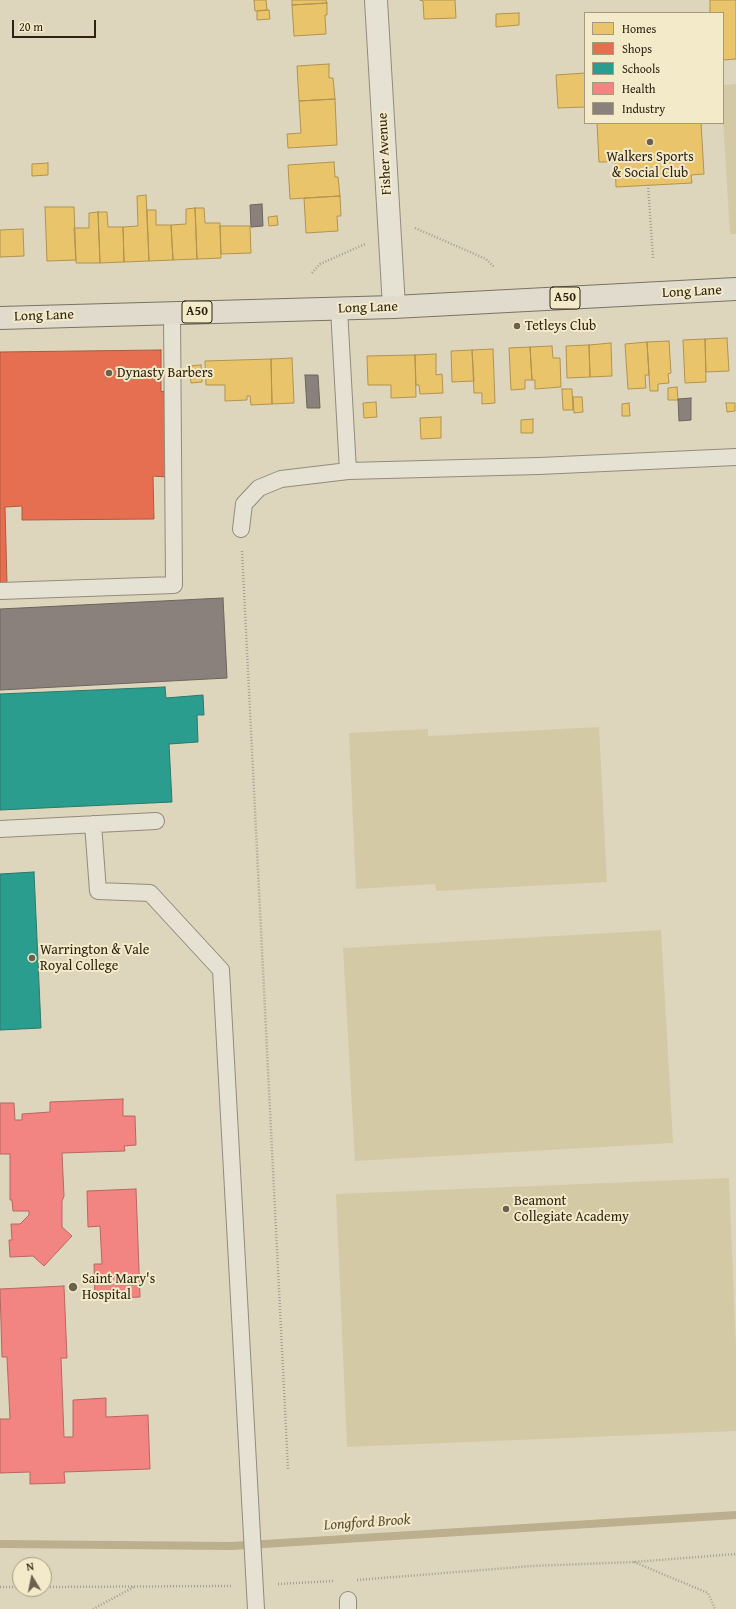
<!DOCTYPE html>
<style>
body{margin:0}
#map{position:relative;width:736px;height:1609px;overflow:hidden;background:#ded6bc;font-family:"Gentium Book Plus",serif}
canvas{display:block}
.legend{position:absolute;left:584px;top:12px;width:140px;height:112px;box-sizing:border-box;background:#f3eaca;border:1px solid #a59a80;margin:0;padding:5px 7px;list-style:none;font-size:12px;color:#2f2212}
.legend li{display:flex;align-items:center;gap:8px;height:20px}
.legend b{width:20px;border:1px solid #a59a80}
.north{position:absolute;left:12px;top:1557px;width:40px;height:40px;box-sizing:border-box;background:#f3eaca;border:1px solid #a59a80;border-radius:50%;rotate:350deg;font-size:11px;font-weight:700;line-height:16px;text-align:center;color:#2f2212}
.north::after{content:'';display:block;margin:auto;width:14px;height:18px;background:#6c614e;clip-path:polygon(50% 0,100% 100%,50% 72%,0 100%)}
.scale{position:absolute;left:12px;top:20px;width:84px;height:18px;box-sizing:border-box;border:2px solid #2f2212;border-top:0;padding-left:5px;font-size:12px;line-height:14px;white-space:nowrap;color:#2f2212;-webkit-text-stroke:3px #f3eaca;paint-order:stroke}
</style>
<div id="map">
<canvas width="736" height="1609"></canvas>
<ul class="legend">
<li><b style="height:11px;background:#e9c46a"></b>Homes</li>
<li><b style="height:11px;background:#e76f51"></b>Shops</li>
<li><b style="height:11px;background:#2a9d8f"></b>Schools</li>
<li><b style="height:11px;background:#f28482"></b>Health</li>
<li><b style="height:11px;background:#8a817c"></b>Industry</li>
</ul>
<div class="north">N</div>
<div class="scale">20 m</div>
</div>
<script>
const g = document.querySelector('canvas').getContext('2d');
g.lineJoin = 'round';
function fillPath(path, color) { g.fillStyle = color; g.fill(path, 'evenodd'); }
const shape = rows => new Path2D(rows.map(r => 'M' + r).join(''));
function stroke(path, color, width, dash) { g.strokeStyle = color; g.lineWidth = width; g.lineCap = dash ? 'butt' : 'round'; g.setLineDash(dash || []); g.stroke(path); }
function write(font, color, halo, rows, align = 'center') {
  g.font = font + ' "Gentium Book Plus",serif'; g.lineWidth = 4; g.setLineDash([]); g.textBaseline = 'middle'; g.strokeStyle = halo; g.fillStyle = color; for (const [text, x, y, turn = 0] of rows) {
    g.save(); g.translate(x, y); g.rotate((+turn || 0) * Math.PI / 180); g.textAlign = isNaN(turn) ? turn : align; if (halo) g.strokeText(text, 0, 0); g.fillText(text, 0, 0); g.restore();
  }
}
const green = shape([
 [736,84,736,234,730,234,723,121,723,85],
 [599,727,607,882,436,891,435,884,356,889,349,733,428,729,428,736],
 [661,930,673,1143,355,1161,343,948],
 [729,1178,736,1348,736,1431,347,1447,336,1194]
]);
const homes = shape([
 [254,0,266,0,267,10,255,11,254,0],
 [292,0,326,0,327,3,292,5,292,0],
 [420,0,455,0,456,18,424,19,423,1,420,0],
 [710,0,736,0,736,59,723,60,723,13,710,13,710,0],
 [327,3,327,15,325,15,326,34,294,36,292,5,327,3],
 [269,10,270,19,257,20,257,11,269,10],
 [519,13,519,25,496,27,496,14,519,13],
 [329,64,329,78,333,78,335,99,299,101,297,66,329,64],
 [585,73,585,107,558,108,556,75,585,73],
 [335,99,337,145,288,148,287,134,301,133,299,101,335,99],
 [597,123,701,123,704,174,691,175,692,183,616,187,615,162,599,162,597,123],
 [334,162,335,177,338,177,340,196,290,199,288,165,334,162],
 [48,163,48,175,32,176,32,164,48,163],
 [146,195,149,261,124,262,123,227,138,226,137,196,146,195],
 [340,196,341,216,337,216,338,231,306,233,304,198,340,196],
 [45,207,74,207,76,260,47,261,45,207],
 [195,208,204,208,205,223,220,223,221,258,197,259,195,208],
 [195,208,197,259,173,260,171,225,186,224,186,209,195,208],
 [147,210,156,210,156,225,171,225,173,260,149,261,147,210],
 [98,212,107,212,108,227,123,227,124,262,100,263,98,212],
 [98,212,100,263,76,263,74,228,89,228,89,213,98,212],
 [277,216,278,225,269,226,268,217,277,216],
 [220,226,250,226,251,253,221,254,220,226],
 [23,229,24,256,0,257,0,230,23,229],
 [727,338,729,371,706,372,705,339,727,338],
 [705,339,706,382,685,383,683,340,705,339],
 [669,341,671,373,668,374,669,383,658,384,658,391,650,391,647,342,669,341],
 [647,342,649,375,645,375,646,388,628,389,625,344,647,342],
 [611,343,612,376,590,377,589,345,611,343],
 [589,345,590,377,567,378,566,346,589,345],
 [552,346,553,358,560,358,561,387,535,389,535,380,532,380,530,347,552,346],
 [530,347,532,380,525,380,525,389,511,390,509,348,530,347],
 [493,349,495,403,482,404,482,393,474,393,472,350,493,349],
 [472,350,474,381,452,382,451,351,472,350],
 [436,354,436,375,442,374,443,393,420,394,419,385,416,385,415,355,436,354],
 [415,355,416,397,391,398,391,385,368,385,367,356,415,355],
 [292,358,294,403,272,404,271,359,292,358],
 [271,359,272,404,251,405,250,396,247,396,247,400,225,401,225,385,206,385,205,361,271,359],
 [201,365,202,382,191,383,189,366,201,365],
 [677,387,678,400,668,400,668,388,677,387],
 [562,389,572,389,573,410,563,410,562,389],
 [573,397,582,397,583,412,574,413,573,397],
 [376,402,377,417,364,418,363,403,376,402],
 [629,403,630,416,622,416,622,404,629,403],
 [726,403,735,403,735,411,727,412,726,403],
 [441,417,441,438,421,439,420,418,441,417],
 [533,419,533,433,521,433,521,420,533,419]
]);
const shops = shape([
 [161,350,161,392,164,391,166,477,153,476,154,519,22,520,22,506,5,507,7,584,0,584,0,352,161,350]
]);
const schools = shape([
 [165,687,166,698,203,695,204,715,197,715,198,742,169,744,172,802,0,810,0,694,165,687],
 [34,872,41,1028,0,1030,0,874,34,872]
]);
const health = shape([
 [123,1099,123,1116,135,1116,136,1145,124,1146,125,1151,62,1153,64,1196,62,1201,62,1227,72,1236,44,1266,33,1256,10,1257,9,1240,12,1240,11,1224,20,1224,29,1215,29,1211,13,1211,12,1200,10,1200,10,1154,0,1154,0,1103,14,1103,15,1120,22,1120,22,1114,50,1112,50,1102,123,1099],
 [136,1189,140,1297,95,1299,94,1264,102,1264,100,1226,88,1227,87,1191,136,1189],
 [64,1286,67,1358,61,1358,64,1437,73,1437,73,1400,106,1398,106,1417,148,1415,150,1469,64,1472,65,1483,30,1484,30,1472,0,1473,0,1419,10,1419,7,1357,2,1357,0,1289,64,1286]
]);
const industry = shape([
 [262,204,263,226,251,227,250,205,262,204],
 [305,375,318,375,320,408,307,408,305,375],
 [691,398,691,420,679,421,678,399,691,398],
 [223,598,227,678,0,690,0,609,223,598]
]);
const stream = shape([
 [0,1544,231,1546,736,1515]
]);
const path = shape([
 [648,185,653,258],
 [415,228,486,259,494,267],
 [312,273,320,264,365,244],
 [242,551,288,1469],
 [634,1562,708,1593,715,1609],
 [357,1580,532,1566,634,1562,736,1554],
 [278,1584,334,1581],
 [0,1587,20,1587],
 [44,1587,233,1586],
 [93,1609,134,1587]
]);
const service = shape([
 [339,309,348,471],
 [241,529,244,504,259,488,281,479,348,471,539,466,736,457],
 [0,591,174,585,172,313],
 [93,824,98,891,150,893,221,970,256,1609],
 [0,829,156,821],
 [348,1609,348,1600]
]);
const minor = shape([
 [376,0,394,307]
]);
const primary = shape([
 [0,318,394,307,736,289]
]);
const markers = [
 [650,142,4,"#6c614e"],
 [517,326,4,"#6c614e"],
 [109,373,4,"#6c614e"],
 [32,958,4,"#6c614e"],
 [506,1209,4,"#6c614e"],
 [73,1287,5,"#6c614e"]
];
const shields = [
 [565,298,30],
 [197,312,30]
];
const shieldNames = [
 ["A50",565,298],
 ["A50",197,312]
];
const streetNames = [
 ["Fisher Avenue",385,154,-93],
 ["Long Lane",692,292,-3],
 ["Long Lane",368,308,-2],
 ["Long Lane",44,316,-2]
];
const poiNames = [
 ["Walkers Sports",650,157,"center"],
 ["& Social Club",650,173,"center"],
 ["Tetleys Club",525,326],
 ["Dynasty Barbers",117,373],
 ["Warrington & Vale",40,950],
 ["Royal College",40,966],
 ["Beamont",514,1201],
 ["Collegiate Academy",514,1217],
 ["Saint Mary's",82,1279],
 ["Hospital",82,1295]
];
const waterNames = [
 ["Longford Brook",367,1523,-4]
];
fillPath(green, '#d4c9a5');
fillPath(homes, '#e9c46a');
stroke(homes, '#b19350', 1);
fillPath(shops, '#e76f51');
stroke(shops, '#b0583e', 1);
fillPath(schools, '#2a9d8f');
stroke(schools, '#2c786a', 1);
fillPath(health, '#f28482');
stroke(health, '#b86760', 1);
fillPath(industry, '#8a817c');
stroke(industry, '#6f645c', 1);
stroke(stream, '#bbaf8d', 8);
stroke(service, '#918b7b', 18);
stroke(minor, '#918b7b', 24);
stroke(primary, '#797263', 24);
stroke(path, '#a39f93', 2.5, [1, 2]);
stroke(service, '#e5e1d3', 16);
stroke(minor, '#e5e1d3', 22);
stroke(primary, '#e0dbcc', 22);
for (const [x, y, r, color] of markers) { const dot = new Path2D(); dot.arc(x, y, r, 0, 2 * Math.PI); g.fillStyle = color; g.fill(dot); stroke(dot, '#f3eaca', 1.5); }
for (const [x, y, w] of shields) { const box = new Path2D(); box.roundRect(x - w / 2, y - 11, w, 22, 3); g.fillStyle = '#f3eaca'; g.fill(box); stroke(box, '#2f2212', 1); }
write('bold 13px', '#2f2212', null, shieldNames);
write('14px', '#2f2212', '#f3eaca', streetNames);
write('14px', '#2f2212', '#f3eaca', poiNames, 'left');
write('italic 15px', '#5b4d36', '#f3eaca', waterNames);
</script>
